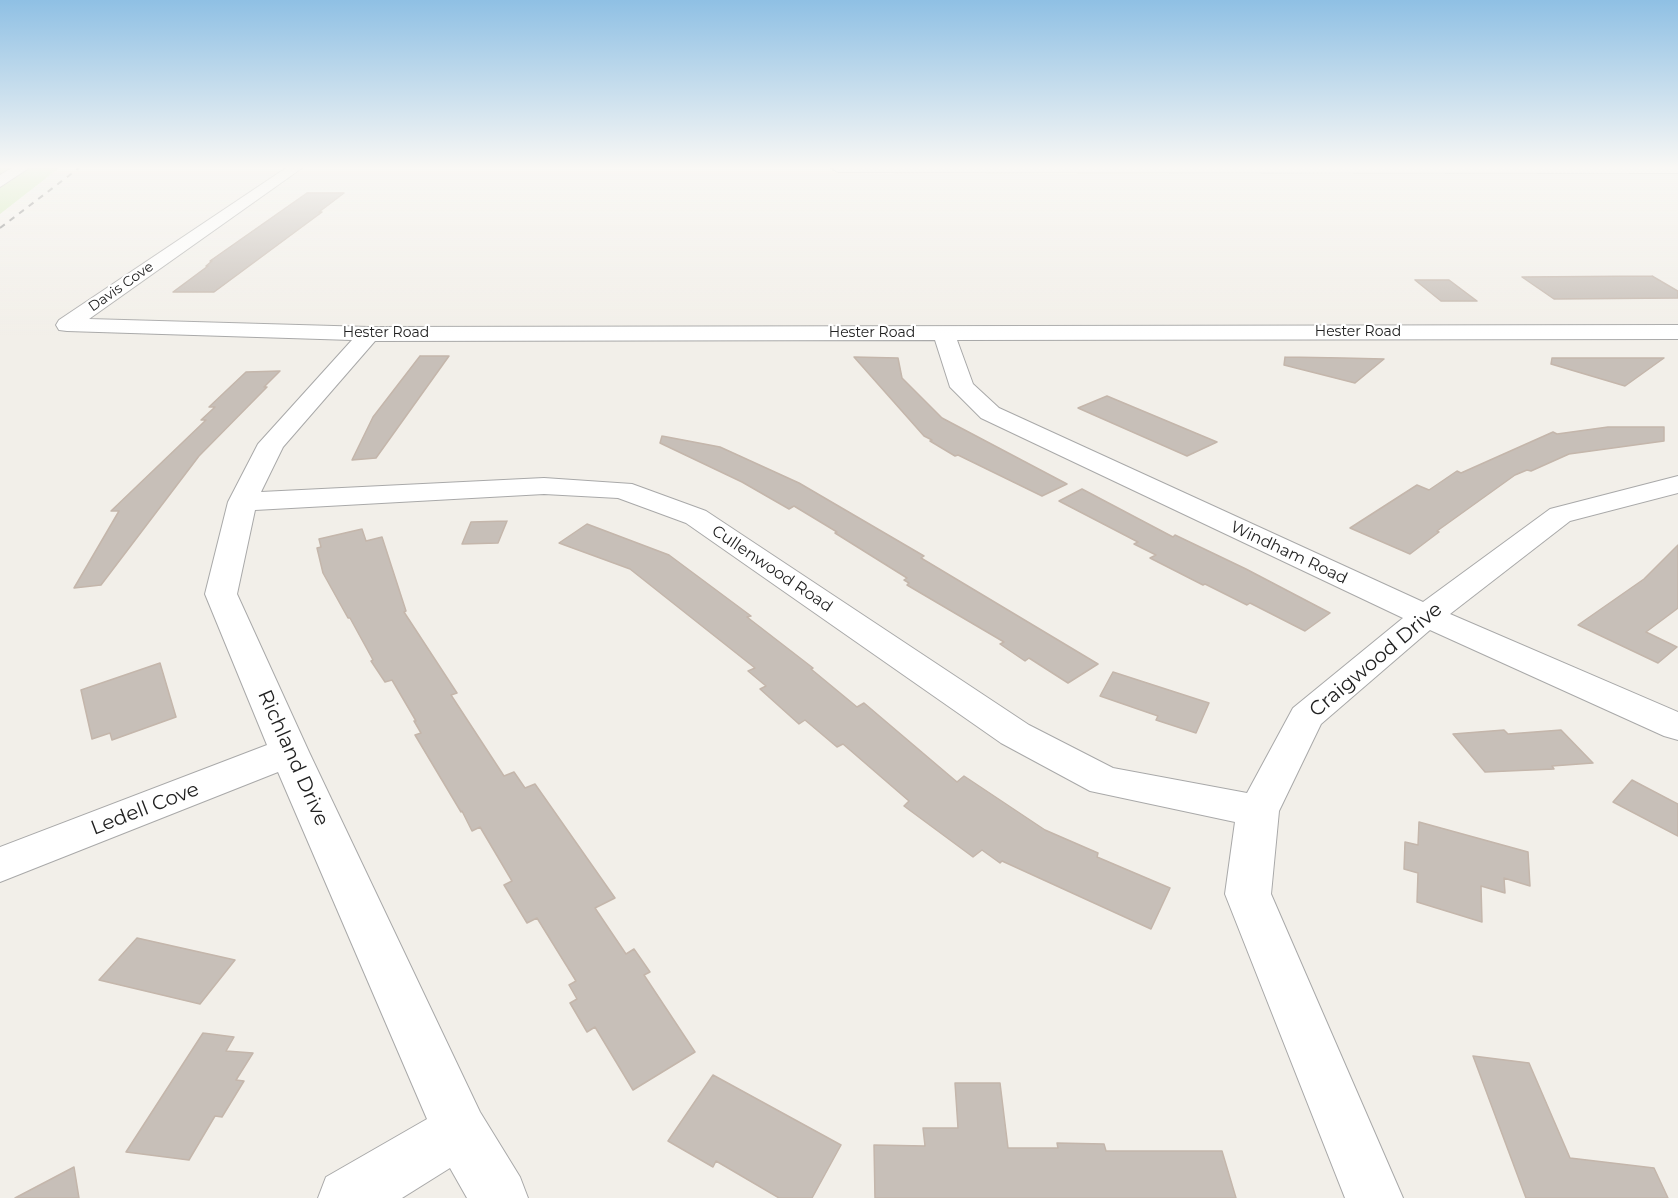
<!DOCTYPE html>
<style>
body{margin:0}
canvas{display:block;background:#f2efe9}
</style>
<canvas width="1678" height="1198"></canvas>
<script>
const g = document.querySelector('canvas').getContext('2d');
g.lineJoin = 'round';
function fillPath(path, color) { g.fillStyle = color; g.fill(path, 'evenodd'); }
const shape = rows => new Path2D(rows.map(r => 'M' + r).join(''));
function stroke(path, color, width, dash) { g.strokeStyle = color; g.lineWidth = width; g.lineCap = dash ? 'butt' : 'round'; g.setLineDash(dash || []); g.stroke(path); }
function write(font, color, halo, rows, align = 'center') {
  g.font = font + ' Montserrat,sans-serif'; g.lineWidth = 4.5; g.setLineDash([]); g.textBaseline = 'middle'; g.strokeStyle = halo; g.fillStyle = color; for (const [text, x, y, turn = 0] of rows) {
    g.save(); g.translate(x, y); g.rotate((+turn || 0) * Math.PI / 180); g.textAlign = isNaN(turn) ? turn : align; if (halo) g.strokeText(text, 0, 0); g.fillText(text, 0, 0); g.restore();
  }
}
const grass = shape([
 [0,168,59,168,0,214]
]);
const building = shape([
 [307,193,344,193,319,212,322,212,214,292,173,292,208,266,206,266,212,261,210,261,307,193],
 [1652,276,1678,291,1678,298,1554,299,1522,277,1652,276],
 [1415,280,1449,280,1477,301,1441,301,1415,280],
 [420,356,449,356,376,458,352,460,373,417,420,356],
 [854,357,898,358,902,378,942,418,1067,484,1042,496,958,455,955,456,930,441,932,440,924,436,854,357],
 [1285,357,1343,358,1384,359,1355,383,1284,365,1285,357],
 [1552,358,1664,358,1625,386,1551,364,1552,358],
 [280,371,264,387,267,387,199,456,101,585,74,588,119,511,111,511,206,420,201,420,215,407,209,407,246,372,280,371],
 [1107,396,1217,442,1187,456,1078,408,1107,396],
 [1608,427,1664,427,1664,441,1569,454,1531,471,1527,470,1515,475,1437,531,1439,532,1410,554,1350,528,1417,485,1429,490,1457,471,1461,473,1553,432,1557,434,1608,427],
 [662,436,720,447,799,483,924,556,921,558,1098,664,1068,683,1029,658,1025,661,1000,644,1004,642,907,585,909,583,904,580,907,578,835,533,837,532,794,506,789,509,742,482,660,443,662,436],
 [1082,489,1173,537,1175,535,1246,569,1330,613,1305,631,1250,603,1247,605,1205,584,1203,585,1150,558,1156,555,1134,544,1138,542,1059,501,1082,489],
 [507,521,498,543,462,544,471,522,507,521],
 [587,524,669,555,751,616,747,617,813,668,811,669,857,707,864,703,957,782,964,776,1045,830,1098,853,1097,857,1170,888,1151,929,1002,861,1000,863,982,850,973,857,904,806,909,801,843,744,837,747,805,720,799,724,760,689,766,686,748,671,755,668,630,569,559,543,587,524],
 [362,529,366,541,382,537,406,611,404,612,457,693,451,695,504,776,514,772,525,788,535,784,615,898,595,908,626,954,634,949,650,972,644,975,695,1052,633,1090,595,1027,587,1032,570,1003,577,999,569,985,576,981,537,918,527,923,504,885,512,881,480,827,472,831,462,811,461,812,415,735,421,733,414,721,416,721,392,680,385,682,371,661,373,660,350,618,348,618,323,573,317,548,321,547,319,539,362,529],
 [1678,545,1678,608,1646,632,1677,647,1658,663,1578,625,1644,579,1678,545],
 [160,663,176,717,112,740,110,733,92,739,81,690,160,663],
 [1113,672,1209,703,1196,733,1156,720,1158,716,1100,696,1113,672],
 [1504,730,1508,734,1561,730,1593,763,1552,766,1554,769,1485,772,1453,734,1504,730],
 [1632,780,1678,804,1678,836,1613,802,1632,780],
 [1419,822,1528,852,1530,886,1504,878,1505,893,1481,886,1482,922,1417,902,1418,873,1404,869,1405,842,1418,845,1419,822],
 [137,938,235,960,200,1004,99,980,137,938],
 [203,1033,234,1037,226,1051,253,1053,236,1080,244,1081,222,1117,215,1116,189,1160,126,1152,203,1033],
 [1473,1056,1529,1063,1570,1158,1654,1168,1668,1198,1526,1198,1473,1056],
 [713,1075,841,1145,812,1198,779,1198,716,1161,713,1167,668,1141,713,1075],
 [955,1083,1000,1083,1008,1148,1058,1148,1057,1143,1104,1144,1106,1151,1222,1151,1236,1198,875,1198,874,1145,925,1146,923,1128,958,1128,955,1083],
 [74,1167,79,1198,15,1198,74,1167]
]);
const minor = shape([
 [12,168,29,168,0,187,0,175,12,168],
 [286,168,302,168,89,319,369,327,1678,325,1678,339,957,340,973,384,999,408,1423,602,1550,509,1678,476,1678,493,1570,521,1450,614,1678,712,1678,740,1664,736,1430,630,1321,724,1279,811,1271,894,1403,1198,1345,1198,1225,894,1235,822,1090,791,1001,743,686,523,618,498,544,494,255,510,237,594,309,752,480,1112,520,1177,528,1198,467,1198,450,1168,402,1198,318,1198,326,1177,427,1119,278,772,0,882,0,847,267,745,205,594,228,502,258,444,352,340,67,331,59,330,56,325,59,320,286,168],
 [935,340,950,387,981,418,1403,618,1293,708,1247,793,1113,768,1029,725,706,511,632,484,544,478,261,492,283,447,375,341,935,340],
 [831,168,1678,168,1678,173,838,172,831,168]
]);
const rail = shape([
 [0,228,79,168]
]);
const farStreetnames = [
 ["Davis Cove",121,287,-35],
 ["Hester Road",1358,332],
 ["Hester Road",386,333],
 ["Hester Road",872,333]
];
const streetNames = [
 ["Windham Road",1289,553,25],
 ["Cullenwood Road",772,569,34]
];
const nearStreetnames = [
 ["Craigwood Drive",1376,660,-40],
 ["Richland Drive",293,758,66],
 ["Ledell Cove",145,809,-21]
];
fillPath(grass, '#cdebb0');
fillPath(building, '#c7bfb8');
stroke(building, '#c4b6ab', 1.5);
stroke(minor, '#a9a9a9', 2);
fillPath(minor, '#fff');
stroke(rail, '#707070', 2, [6, 6]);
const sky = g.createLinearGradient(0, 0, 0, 335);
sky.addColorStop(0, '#8fc0e4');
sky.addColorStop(0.5, '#f9f8f5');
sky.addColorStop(1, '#f9f8f500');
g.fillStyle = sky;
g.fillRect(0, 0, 1678, 335);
write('14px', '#222', '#fff', farStreetnames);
write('16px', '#222', '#fff', streetNames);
write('20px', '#222', '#fff', nearStreetnames);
</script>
